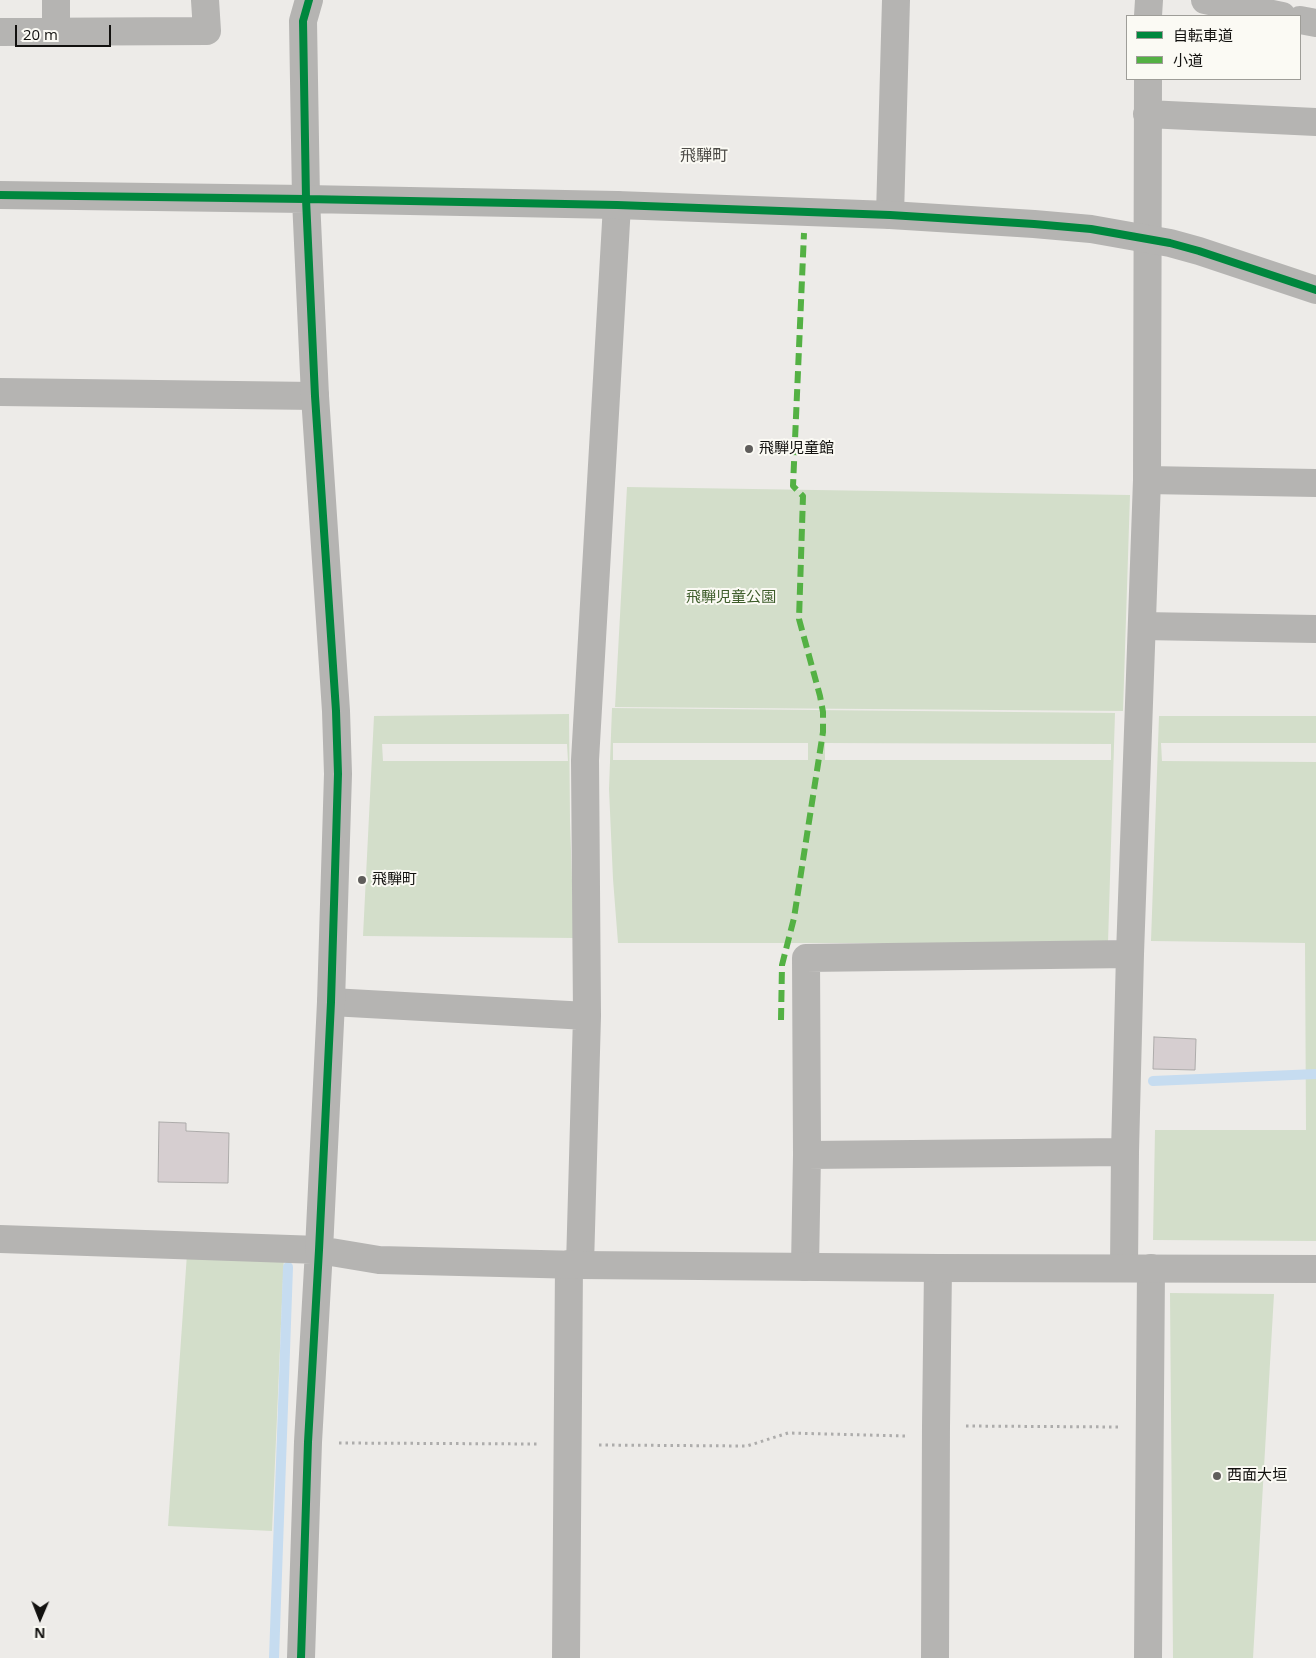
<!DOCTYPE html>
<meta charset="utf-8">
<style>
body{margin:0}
#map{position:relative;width:1316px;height:1658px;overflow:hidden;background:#edebe8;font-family:"Open Sans","Noto Sans JP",sans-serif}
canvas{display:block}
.legend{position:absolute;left:1126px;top:15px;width:175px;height:65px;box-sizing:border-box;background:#fbfaf4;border:1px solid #9e9d98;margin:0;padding:6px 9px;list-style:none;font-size:15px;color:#12110f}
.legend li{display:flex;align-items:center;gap:10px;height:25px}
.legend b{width:25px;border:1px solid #9e9d98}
.north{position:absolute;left:15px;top:1593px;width:50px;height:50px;-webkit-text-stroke:4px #fbfaf4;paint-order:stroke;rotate:181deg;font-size:14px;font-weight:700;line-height:20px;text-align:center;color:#12110f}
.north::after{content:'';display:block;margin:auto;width:18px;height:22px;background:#12110f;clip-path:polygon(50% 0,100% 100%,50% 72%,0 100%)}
.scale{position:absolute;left:15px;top:25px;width:96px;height:22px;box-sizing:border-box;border:2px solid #12110f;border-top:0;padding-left:6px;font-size:15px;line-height:18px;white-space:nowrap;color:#12110f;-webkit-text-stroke:4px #fbfaf4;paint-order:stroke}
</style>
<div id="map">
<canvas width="1316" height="1658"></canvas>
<ul class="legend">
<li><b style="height:6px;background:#00873e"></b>自転車道</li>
<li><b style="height:6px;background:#54b144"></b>小道</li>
</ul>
<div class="north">N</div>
<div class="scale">20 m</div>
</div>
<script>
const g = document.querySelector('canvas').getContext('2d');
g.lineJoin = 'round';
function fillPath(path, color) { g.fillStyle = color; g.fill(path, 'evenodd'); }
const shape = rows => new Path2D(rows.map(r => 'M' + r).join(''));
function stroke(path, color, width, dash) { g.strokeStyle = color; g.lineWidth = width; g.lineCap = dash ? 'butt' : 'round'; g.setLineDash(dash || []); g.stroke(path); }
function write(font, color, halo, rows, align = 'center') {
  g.font = font + ' "Open Sans","Noto Sans JP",sans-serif'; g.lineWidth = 4; g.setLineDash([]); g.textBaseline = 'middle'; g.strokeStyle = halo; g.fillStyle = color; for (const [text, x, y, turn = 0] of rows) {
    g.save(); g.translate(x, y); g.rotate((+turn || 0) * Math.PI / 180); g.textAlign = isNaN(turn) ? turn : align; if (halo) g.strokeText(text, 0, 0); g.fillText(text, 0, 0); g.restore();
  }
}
const green = shape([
 [627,487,1130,495,1123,711,615,707],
 [612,708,1115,713,1108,943,618,943,613,879,609,789],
 [808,743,808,760,613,760,613,743],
 [825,743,1111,744,1111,760,825,760],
 [569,714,570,821,574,938,363,936,374,716],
 [382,744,567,744,568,761,383,761],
 [1159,716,1316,716,1316,743,1161,743,1162,761,1316,762,1316,1241,1153,1240,1155,1130,1306,1130,1305,943,1151,941],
 [187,1254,284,1256,272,1531,168,1526],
 [1170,1293,1274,1294,1253,1658,1173,1658]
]);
const stream = shape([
 [1153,1081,1316,1074],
 [274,1658,288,1267]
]);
const building = shape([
 [1154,1037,1196,1039,1195,1070,1153,1069,1154,1037],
 [159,1122,186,1123,186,1131,229,1133,228,1183,158,1182,159,1122]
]);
const path = shape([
 [966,1426,1120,1427],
 [339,1443,537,1444],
 [599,1445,747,1446,788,1433,905,1436]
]);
const minor = shape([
 [56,0,56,32],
 [1205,0,1282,16],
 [1148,16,1149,0],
 [1300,20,1316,23],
 [0,32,207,31,205,0],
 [1147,114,1316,122],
 [306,199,303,21,309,0],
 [890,215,896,0],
 [0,392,315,396],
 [1147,480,1316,483],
 [1142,626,1316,629],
 [331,1002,587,1016],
 [807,1155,1125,1152],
 [0,1239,319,1250,308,1442,301,1658],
 [580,1265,587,1016,585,760,617,205],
 [805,1267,807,1155,806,958,1130,954],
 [1124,1268,1125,1152,1130,954,1147,480,1148,79],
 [566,1658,569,1264],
 [935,1658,936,1426,938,1268],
 [1148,1658,1151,1268]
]);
const tertiary = shape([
 [0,195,306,199,617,205,890,215,1034,224,1091,229,1170,243,1199,251,1316,290],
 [306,199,315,396,336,711,338,774,331,1002,319,1250,379,1260,580,1265,938,1268,1316,1269]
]);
const quiet = shape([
 [781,1020,782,965,794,918,823,732,823,712,820,696,799,619,803,496,793,486,804,233]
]);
const cycleway = shape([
 [0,195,306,199,617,205,890,215,1034,224,1091,229,1170,243,1199,251,1316,290],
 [301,1658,308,1442,319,1250,331,1002,338,774,336,711,315,396,306,199,303,21,309,0]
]);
const markers = [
 [749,449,5,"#5f5d5b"],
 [362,880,5,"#5f5d5b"],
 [1217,1476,5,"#5f5d5b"]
];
const poiNames = [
 ["飛騨児童館",759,449],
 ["飛騨町",372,880],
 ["西面大垣",1227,1476]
];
const parkNames = [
 ["飛騨児童公園",731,598]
];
const neighbourhoodNames = [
 ["飛騨町",704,156]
];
fillPath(green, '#d3deca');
stroke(stream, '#c6dcf0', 10);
fillPath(building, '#d6ced0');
stroke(building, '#adabaa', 1);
stroke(path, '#adacab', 3, [2.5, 4]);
stroke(minor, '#b5b4b2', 28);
stroke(tertiary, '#b5b4b2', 28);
stroke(quiet, '#54b144', 6, [12, 6]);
stroke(cycleway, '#00873e', 8);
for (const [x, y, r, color] of markers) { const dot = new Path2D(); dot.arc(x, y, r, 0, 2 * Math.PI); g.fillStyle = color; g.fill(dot); stroke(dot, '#fbfaf4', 2); }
write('15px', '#12110f', '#fbfaf4', poiNames, 'left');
write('15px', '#3e5d2b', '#fbfaf4', parkNames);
write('16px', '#4c4a46', '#fbfaf4', neighbourhoodNames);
</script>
